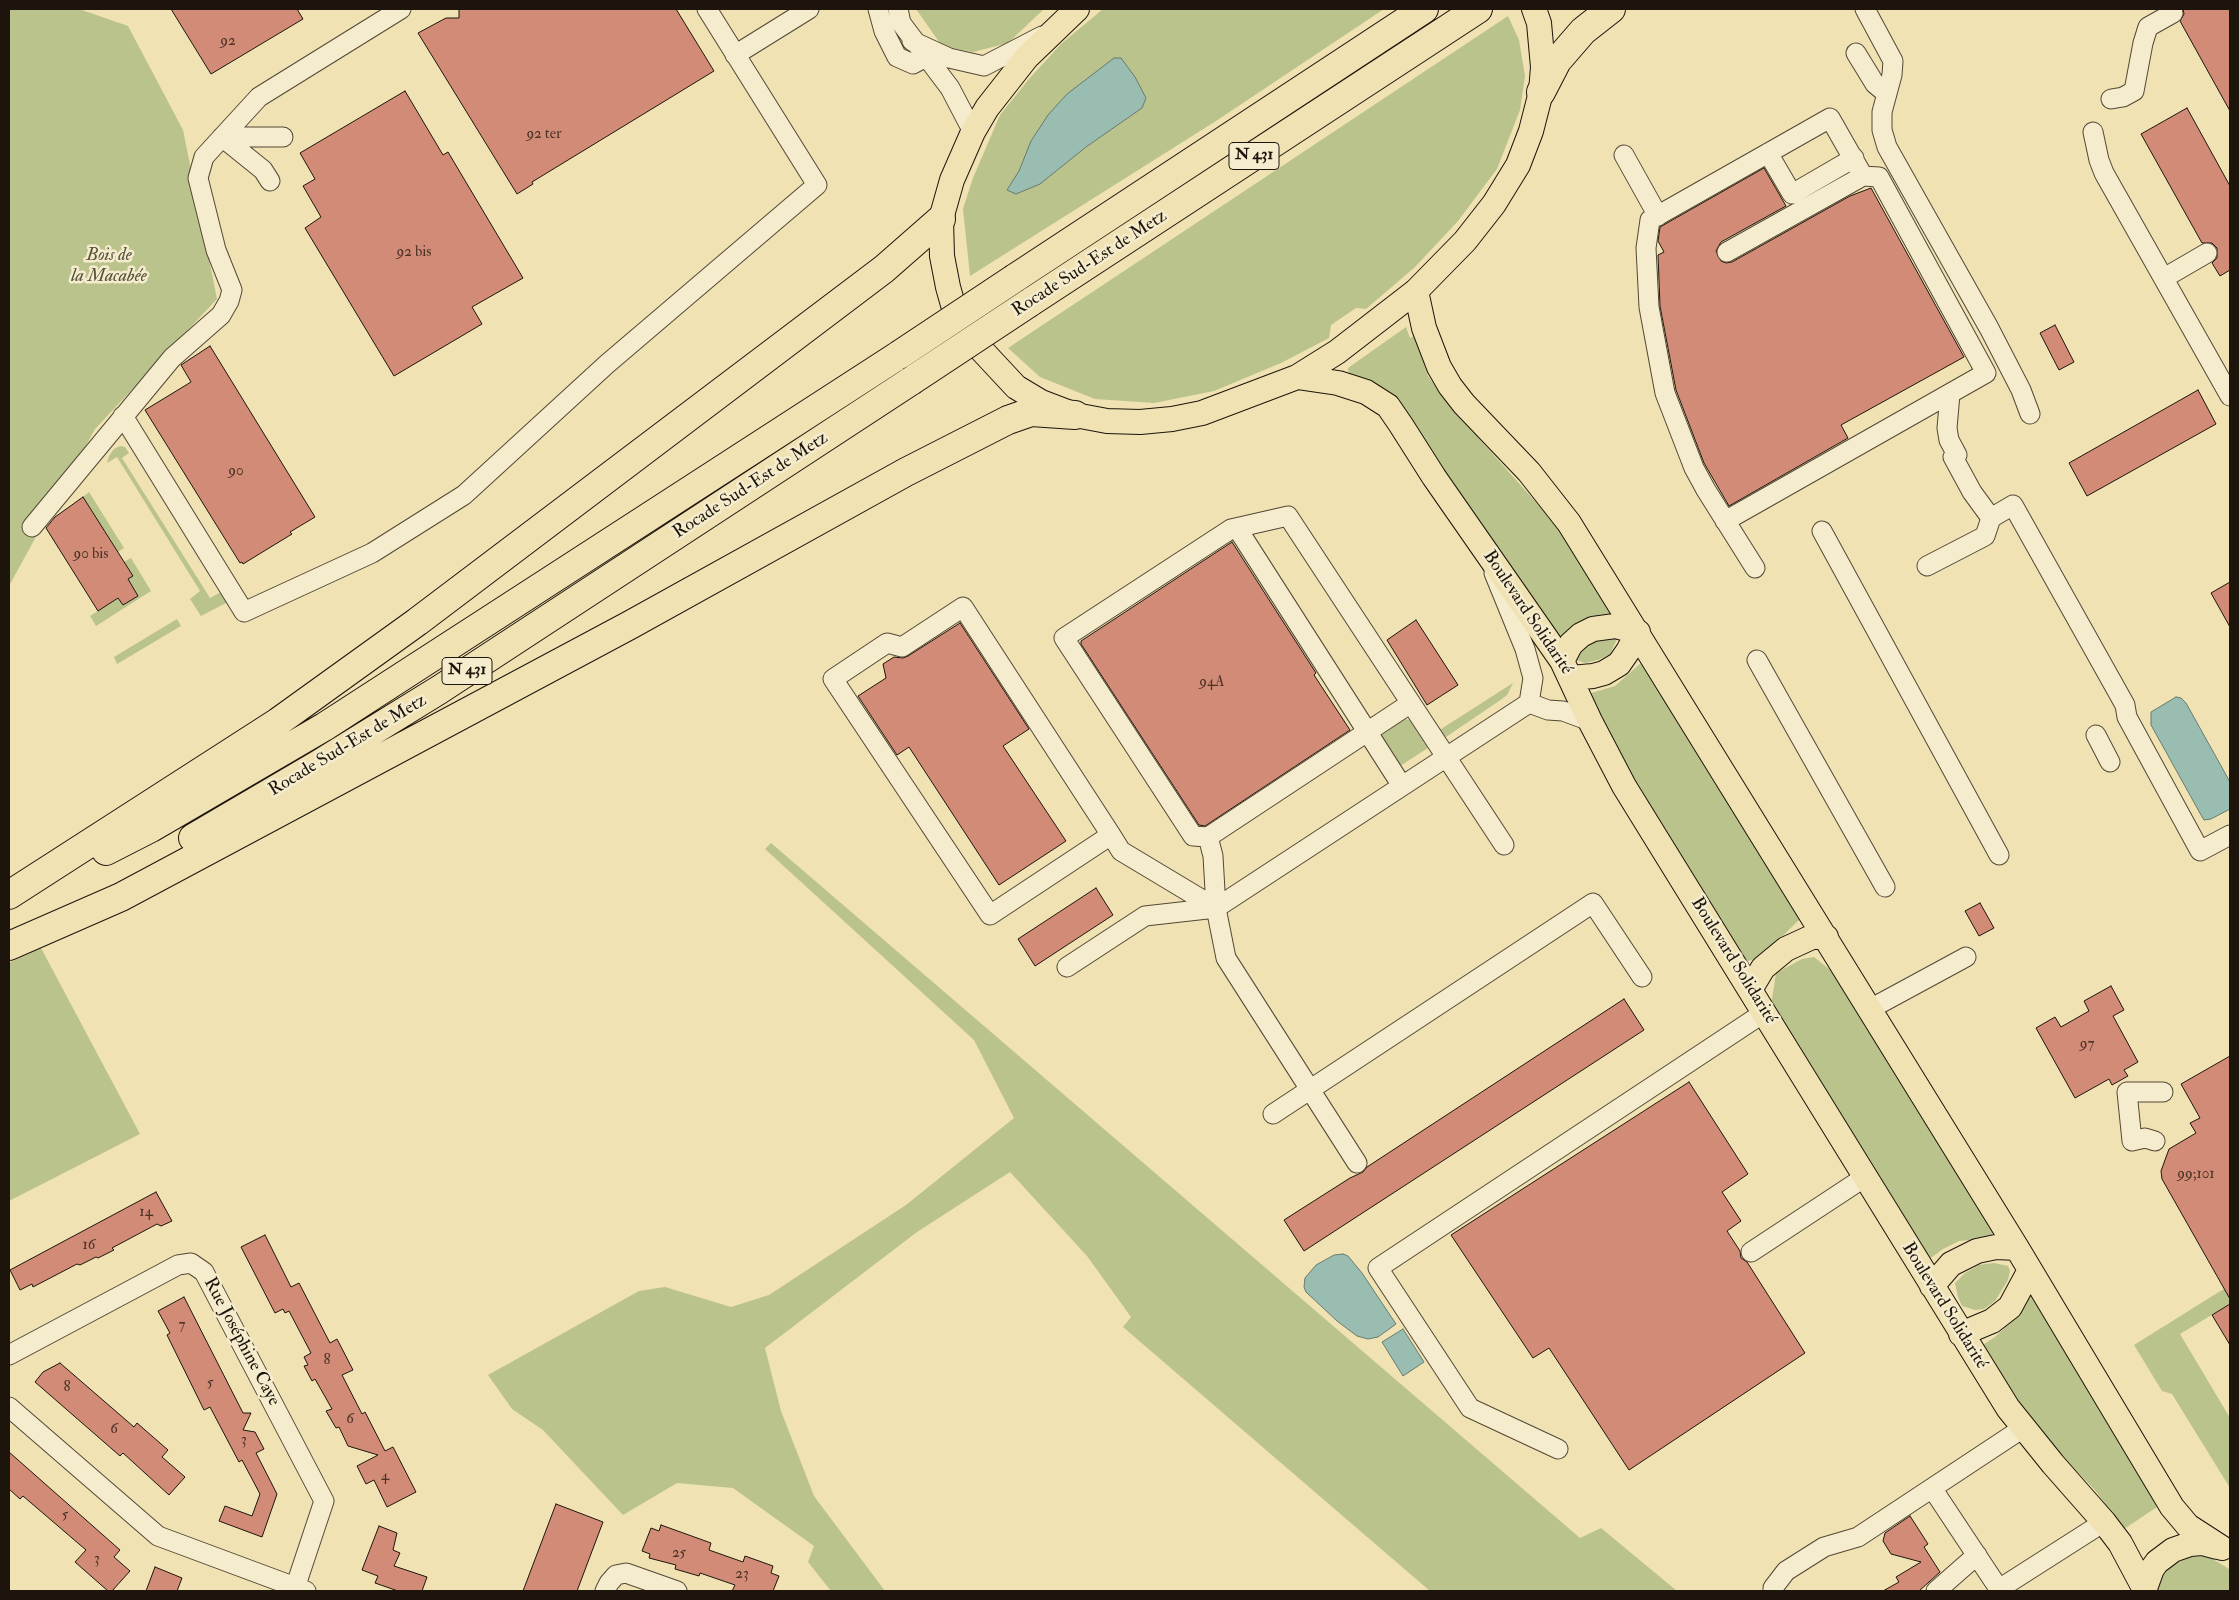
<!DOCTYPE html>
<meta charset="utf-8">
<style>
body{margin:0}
#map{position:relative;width:2239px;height:1600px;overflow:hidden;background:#f0e2b3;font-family:"IM FELL Double Pica",serif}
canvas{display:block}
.frame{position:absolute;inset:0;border:10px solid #1d150c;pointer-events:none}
</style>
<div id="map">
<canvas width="2239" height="1600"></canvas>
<div class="frame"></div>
</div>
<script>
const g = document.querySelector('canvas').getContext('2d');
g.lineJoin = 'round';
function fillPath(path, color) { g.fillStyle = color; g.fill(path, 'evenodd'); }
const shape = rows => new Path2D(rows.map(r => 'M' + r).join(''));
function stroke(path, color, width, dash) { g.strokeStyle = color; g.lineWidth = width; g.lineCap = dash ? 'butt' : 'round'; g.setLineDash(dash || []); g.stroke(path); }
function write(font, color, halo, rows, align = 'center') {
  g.font = font + ' "IM FELL Double Pica",serif'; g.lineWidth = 5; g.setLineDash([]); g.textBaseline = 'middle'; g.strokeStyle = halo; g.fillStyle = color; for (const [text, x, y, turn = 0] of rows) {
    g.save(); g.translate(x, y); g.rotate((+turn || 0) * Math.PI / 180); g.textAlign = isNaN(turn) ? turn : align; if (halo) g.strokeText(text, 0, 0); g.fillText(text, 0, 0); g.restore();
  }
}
const green = shape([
 [9,9,79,9,128,26,183,130,217,299,95,429,9,586],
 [916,9,1044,9,1008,43,973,52,942,46],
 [1103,9,1384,9,1216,121,970,276,963,209,973,178,1000,115,1029,79,1061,44],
 [1508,16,1519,40,1525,76,1520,110,1497,169,1458,221,1415,267,1366,309,1356,308,1331,325,1329,338,1281,363,1214,391,1154,403,1095,399,1040,377,1008,348],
 [1406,327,1410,338,1414,336,1428,376,1449,405,1558,527,1613,615,1580,624,1558,640,1456,489,1349,376,1348,368],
 [120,446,125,447,129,453,122,458,210,598,223,591,228,602,201,616,190,599,200,591,117,457,107,463,109,456,114,449],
 [89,492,124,548,118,552,83,497],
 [131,558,151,591,96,626,90,616,118,598,123,605,137,596,128,579,133,576,124,562],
 [177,619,181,626,117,664,114,657],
 [1600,633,1617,639,1610,654,1598,660,1585,663,1576,660,1574,653],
 [1642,662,1800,919,1761,957,1745,962,1618,754,1588,694,1615,686],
 [1513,683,1507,695,1499,701,1443,739,1438,731],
 [1404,719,1410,720,1428,748,1400,766,1382,739,1382,735],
 [771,843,1580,1538,1601,1528,1677,1591,1430,1591,1123,1327,1131,1317,1087,1256,1010,1172,917,1232,765,1348,781,1411,814,1496,885,1591,831,1591,808,1562,814,1546,733,1488,677,1483,623,1515,543,1430,512,1409,488,1375,639,1291,665,1287,731,1307,769,1295,906,1205,1014,1118,974,1040,765,849],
 [41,948,140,1134,9,1201,9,963],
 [1814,957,1834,973,1994,1229,1992,1236,1984,1239,1959,1241,1943,1249,1928,1260,1771,1005,1776,973,1802,959],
 [1994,1263,2008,1266,2010,1271,2008,1280,1995,1301,1984,1309,1975,1310,1962,1306,1958,1297,1955,1283,1965,1273,1979,1265],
 [2230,1285,2230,1304,2180,1334,2230,1418,2230,1488,2172,1394,2162,1391,2134,1345],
 [2031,1295,2121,1442,2157,1507,2124,1529,2094,1489,2061,1455,2016,1397,1981,1346,1995,1337,2013,1320,2024,1303,2026,1297],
 [2201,1556,2211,1558,2229,1569,2230,1591,2157,1591,2164,1574,2171,1566,2190,1557]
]);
const water = shape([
 [1114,58,1121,58,1135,77,1146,98,1142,108,1086,147,1040,184,1016,194,1007,190,1019,171,1031,141,1048,115,1067,94,1114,58],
 [2176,697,2181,698,2186,703,2230,782,2230,809,2211,819,2204,820,2201,815,2151,725,2151,712,2176,697],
 [1343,1254,1348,1256,1362,1273,1396,1324,1378,1337,1368,1339,1357,1336,1337,1321,1306,1292,1304,1287,1305,1278,1316,1265,1334,1255,1343,1254],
 [1403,1329,1424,1362,1403,1376,1382,1342,1403,1329]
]);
const building = shape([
 [171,9,297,9,303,19,211,74,171,9],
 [459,9,676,9,714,71,532,182,533,184,517,194,418,33,446,18,459,18,459,9],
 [2183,9,2230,9,2230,111,2180,21,2184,14,2183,9],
 [405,91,443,155,448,152,523,278,472,307,482,324,394,376,305,228,321,217,303,186,315,179,300,153,405,91],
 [2187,108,2230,186,2230,270,2220,276,2212,263,2217,258,2217,248,2212,243,2202,243,2141,134,2187,108],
 [1764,168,1786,206,1721,242,1716,251,1721,261,1726,263,1732,262,1850,196,1871,188,1964,357,1841,425,1848,438,1729,506,1704,463,1676,390,1660,306,1658,255,1664,252,1658,241,1660,227,1764,168],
 [2055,325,2074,362,2059,370,2040,333,2055,325],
 [210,346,315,517,290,532,292,534,243,564,242,562,240,563,145,410,191,382,181,365,210,346],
 [2198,390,2216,424,2087,496,2069,463,2198,390],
 [83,497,133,576,128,579,138,596,123,605,118,598,98,611,46,528,55,517,83,497],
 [1232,542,1316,673,1314,675,1350,730,1205,826,1199,825,1081,644,1081,641,1232,542],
 [2230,582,2230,627,2211,593,2230,582],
 [1416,620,1458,685,1427,705,1387,640,1416,620],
 [960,623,1029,729,1003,746,1066,841,999,885,909,747,897,755,858,696,886,678,883,664,894,657,903,658,908,656,960,623],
 [1096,888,1113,915,1035,966,1018,939,1096,888],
 [1980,903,1994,928,1979,936,1965,911,1980,903],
 [2111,986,2124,1010,2113,1016,2138,1062,2124,1070,2128,1076,2112,1085,2109,1079,2075,1098,2036,1028,2055,1017,2061,1027,2089,1011,2084,1001,2111,986],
 [1624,999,1644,1030,1304,1251,1284,1220,1350,1178,1363,1172,1367,1167,1624,999],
 [2230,1056,2230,1299,2162,1179,2161,1171,2169,1149,2196,1133,2190,1123,2200,1118,2181,1084,2230,1056],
 [1689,1082,1748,1174,1722,1192,1741,1221,1727,1231,1740,1251,1741,1258,1747,1262,1805,1353,1629,1470,1549,1348,1533,1358,1451,1235,1689,1082],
 [156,1192,172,1221,161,1226,157,1224,112,1248,114,1250,98,1258,96,1257,80,1265,77,1264,33,1287,32,1284,20,1290,10,1270,156,1192],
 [265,1235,291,1287,299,1283,330,1343,337,1339,353,1370,342,1375,362,1414,365,1412,385,1451,393,1447,416,1492,387,1507,374,1480,366,1484,357,1466,378,1455,348,1446,339,1427,336,1428,326,1411,332,1409,315,1379,312,1381,304,1366,308,1365,304,1357,311,1353,289,1311,285,1313,283,1309,275,1313,241,1247,265,1235],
 [184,1297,243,1413,251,1413,243,1430,255,1432,264,1449,256,1453,277,1494,262,1537,219,1521,225,1506,252,1516,260,1494,242,1460,239,1462,210,1407,204,1410,167,1335,170,1333,158,1311,184,1297],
 [2230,1304,2230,1345,2212,1315,2230,1304],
 [60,1363,134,1427,137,1423,168,1450,162,1457,185,1477,169,1495,123,1453,120,1456,35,1382,43,1372,60,1363],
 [9,1452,120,1550,114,1557,130,1571,112,1591,108,1591,75,1562,86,1550,23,1496,20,1499,9,1489,9,1452],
 [556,1504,603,1522,577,1591,523,1591,556,1504],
 [1910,1516,1928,1544,1924,1547,1940,1572,1919,1591,1883,1591,1899,1582,1896,1577,1921,1562,1891,1554,1883,1541,1885,1533,1910,1516],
 [661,1525,711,1543,709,1550,743,1562,745,1556,773,1566,771,1573,779,1576,773,1591,732,1591,735,1585,700,1573,699,1576,675,1569,676,1565,649,1558,650,1554,642,1551,651,1528,659,1531,661,1525],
 [379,1526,397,1533,393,1550,400,1553,394,1566,427,1577,422,1591,398,1591,375,1583,378,1576,362,1570,379,1526],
 [155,1567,182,1578,177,1591,146,1591,155,1567]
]);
const minor = shape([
 [878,9,884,31,897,57,913,64,926,57],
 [898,9,901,23,950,88,973,132],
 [1865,9,1893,61,1892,75,1882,112,1882,130,1887,147,1989,328,2021,390,2030,414],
 [912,41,949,58,984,66,1042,36],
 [1856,53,1875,84,1886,93],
 [735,55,809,9],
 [2111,99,2123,97,2134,91,2143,43,2148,27,2173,13],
 [2093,132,2099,160,2104,173,2230,396],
 [222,137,263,170,270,181],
 [222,137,283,137],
 [1768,153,1792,194,1854,158],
 [1624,155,1658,216],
 [1727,252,1863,176],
 [2164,278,2207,253],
 [1950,394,1947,428,1949,440,1957,455],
 [123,416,244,612,372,553,464,495,607,364,817,185,707,9],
 [1953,457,1972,492,1991,518],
 [1725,521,1986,373,1879,177,1863,176,1830,118,1650,220,1646,248,1649,307,1665,393,1694,468,1706,490,1755,568],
 [32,527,172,358,221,315,229,301,232,290,216,250,198,178,204,157,259,97,401,9],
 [1237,528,1402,786],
 [1822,531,1999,855],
 [1927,566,1985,536,1991,518,2013,505,2125,705,2127,717,2200,851,2230,835],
 [1757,660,1885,887],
 [1411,703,1208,837,1193,836,1064,638,1231,529,1288,516,1504,845],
 [1529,703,1548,710,1563,711,1590,721],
 [2096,735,2110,762],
 [1111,835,990,915,833,679,887,643,902,647,963,607,1111,835,1121,851,1216,908],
 [1208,837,1213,856,1216,908,1226,958,1357,1163],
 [1067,967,1145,916,1216,908,1529,703,1533,678,1525,649,1494,573],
 [1870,1009,1966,957],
 [1273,1114,1593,903,1642,977],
 [2155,1141,2145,1138,2132,1141,2127,1092,2163,1092],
 [1751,1252,1865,1177],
 [9,1355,178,1265,191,1263,204,1272,324,1501,294,1591],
 [9,1407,158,1536,306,1591],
 [1558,1449,1470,1408,1378,1268,1765,1012],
 [1932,1488,1999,1589,2104,1522],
 [605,1591,609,1583,616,1575,626,1573,677,1591],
 [1773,1591,1773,1588,1786,1571,1824,1547,1858,1537,2023,1428],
 [1936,1591,1977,1555]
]);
const major = shape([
 [1077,9,1027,57,987,108,973,132,952,180,941,219,942,256,948,287,955,312,975,343,1016,387,1041,402,1075,415,1107,421,1140,422,1172,419,1202,413,1297,377,1337,352,1416,291,1465,241,1494,204,1518,165,1531,131,1541,92,1543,67,1539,23,1534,9],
 [1416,291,1424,328,1439,367,1450,386,1464,404,1529,472,1569,523,2017,1248,2172,1507,2188,1526,2222,1548],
 [1297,377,1338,383,1366,392,1388,406,1401,425,1434,477,1562,661,1590,721,1624,786,2008,1408,2053,1464,2104,1522,2120,1543,2144,1588],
 [1562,661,1571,644,1581,635,1593,629,1615,626,1638,632],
 [1571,678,1593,676,1604,673,1619,664,1628,651,1638,632],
 [1751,988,1763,968,1786,949,1812,937,1826,937],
 [1932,1286,1951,1264,1977,1251,1996,1247,2017,1248],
 [1961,1334,1992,1321,2010,1307,2030,1270],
 [2144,1591,2152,1569,2157,1562,2173,1550,2190,1544,2202,1543,2217,1547]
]);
const highway = shape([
 [1541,92,1557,61,1583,31,1611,9],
 [1015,278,1424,9],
 [1029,303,1478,9],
 [193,838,319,764,439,690,911,381],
 [106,851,151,828,324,727,899,355],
 [9,895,278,722,417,622,884,269,941,219],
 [9,946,121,897,630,625,906,472,1008,420,1031,412,1075,415]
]);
const highwayBridge = shape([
 [899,355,1015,278],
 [911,381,1029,303]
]);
const numberNames = [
 ["92",228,42],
 ["92 ter",544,135],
 ["92 bis",414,253],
 ["90",236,472],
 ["90 bis",91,555],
 ["94A",1212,683],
 ["97",2087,1045],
 ["99;101",2196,1175],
 ["14",146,1213],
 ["16",89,1246],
 ["7",182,1326],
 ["8",327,1361],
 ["5",210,1384],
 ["8",67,1388],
 ["6",350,1420],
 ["6",114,1430],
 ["3",244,1441],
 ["4",385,1477],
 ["5",65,1516],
 ["25",679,1554],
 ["3",97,1560],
 ["23",742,1575]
];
const shields = [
 [1254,156,50],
 [467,671,50]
];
const shieldNames = [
 ["N 431",1254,156],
 ["N 431",467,671]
];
const parkNames = [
 ["Bois de",109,256],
 ["la Macabée",109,277]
];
const streetNames = [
 ["Rocade Sud-Est de Metz",1090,264,-33],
 ["Rocade Sud-Est de Metz",751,486,-33],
 ["Boulevard Solidarité",1527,613,56],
 ["Rocade Sud-Est de Metz",348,746,-31],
 ["Boulevard Solidarité",1733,961,58],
 ["Boulevard Solidarité",1944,1306,58],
 ["Rue Joséphine Caye",241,1342,62]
];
fillPath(green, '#bac38c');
fillPath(water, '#9abdb1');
stroke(water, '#687a6f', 1);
fillPath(building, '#d18b76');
stroke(building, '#1d150c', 1);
stroke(minor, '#524836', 21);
stroke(major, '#1d150c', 26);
stroke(highway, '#1d150c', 30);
stroke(minor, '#f5ecce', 19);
stroke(major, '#f0e2b3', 24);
stroke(highway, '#f0e2b3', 28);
stroke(highwayBridge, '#1d150c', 30, []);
stroke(highwayBridge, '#f0e2b3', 28);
write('15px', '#4a3226', null, numberNames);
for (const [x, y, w] of shields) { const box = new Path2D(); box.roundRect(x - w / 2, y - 13.5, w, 27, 4); g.fillStyle = '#f5ecce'; g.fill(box); stroke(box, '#1d150c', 1); }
write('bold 16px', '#1d150c', null, shieldNames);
write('italic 18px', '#545239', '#f5ecce', parkNames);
write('18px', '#1d150c', '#f5ecce', streetNames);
</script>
